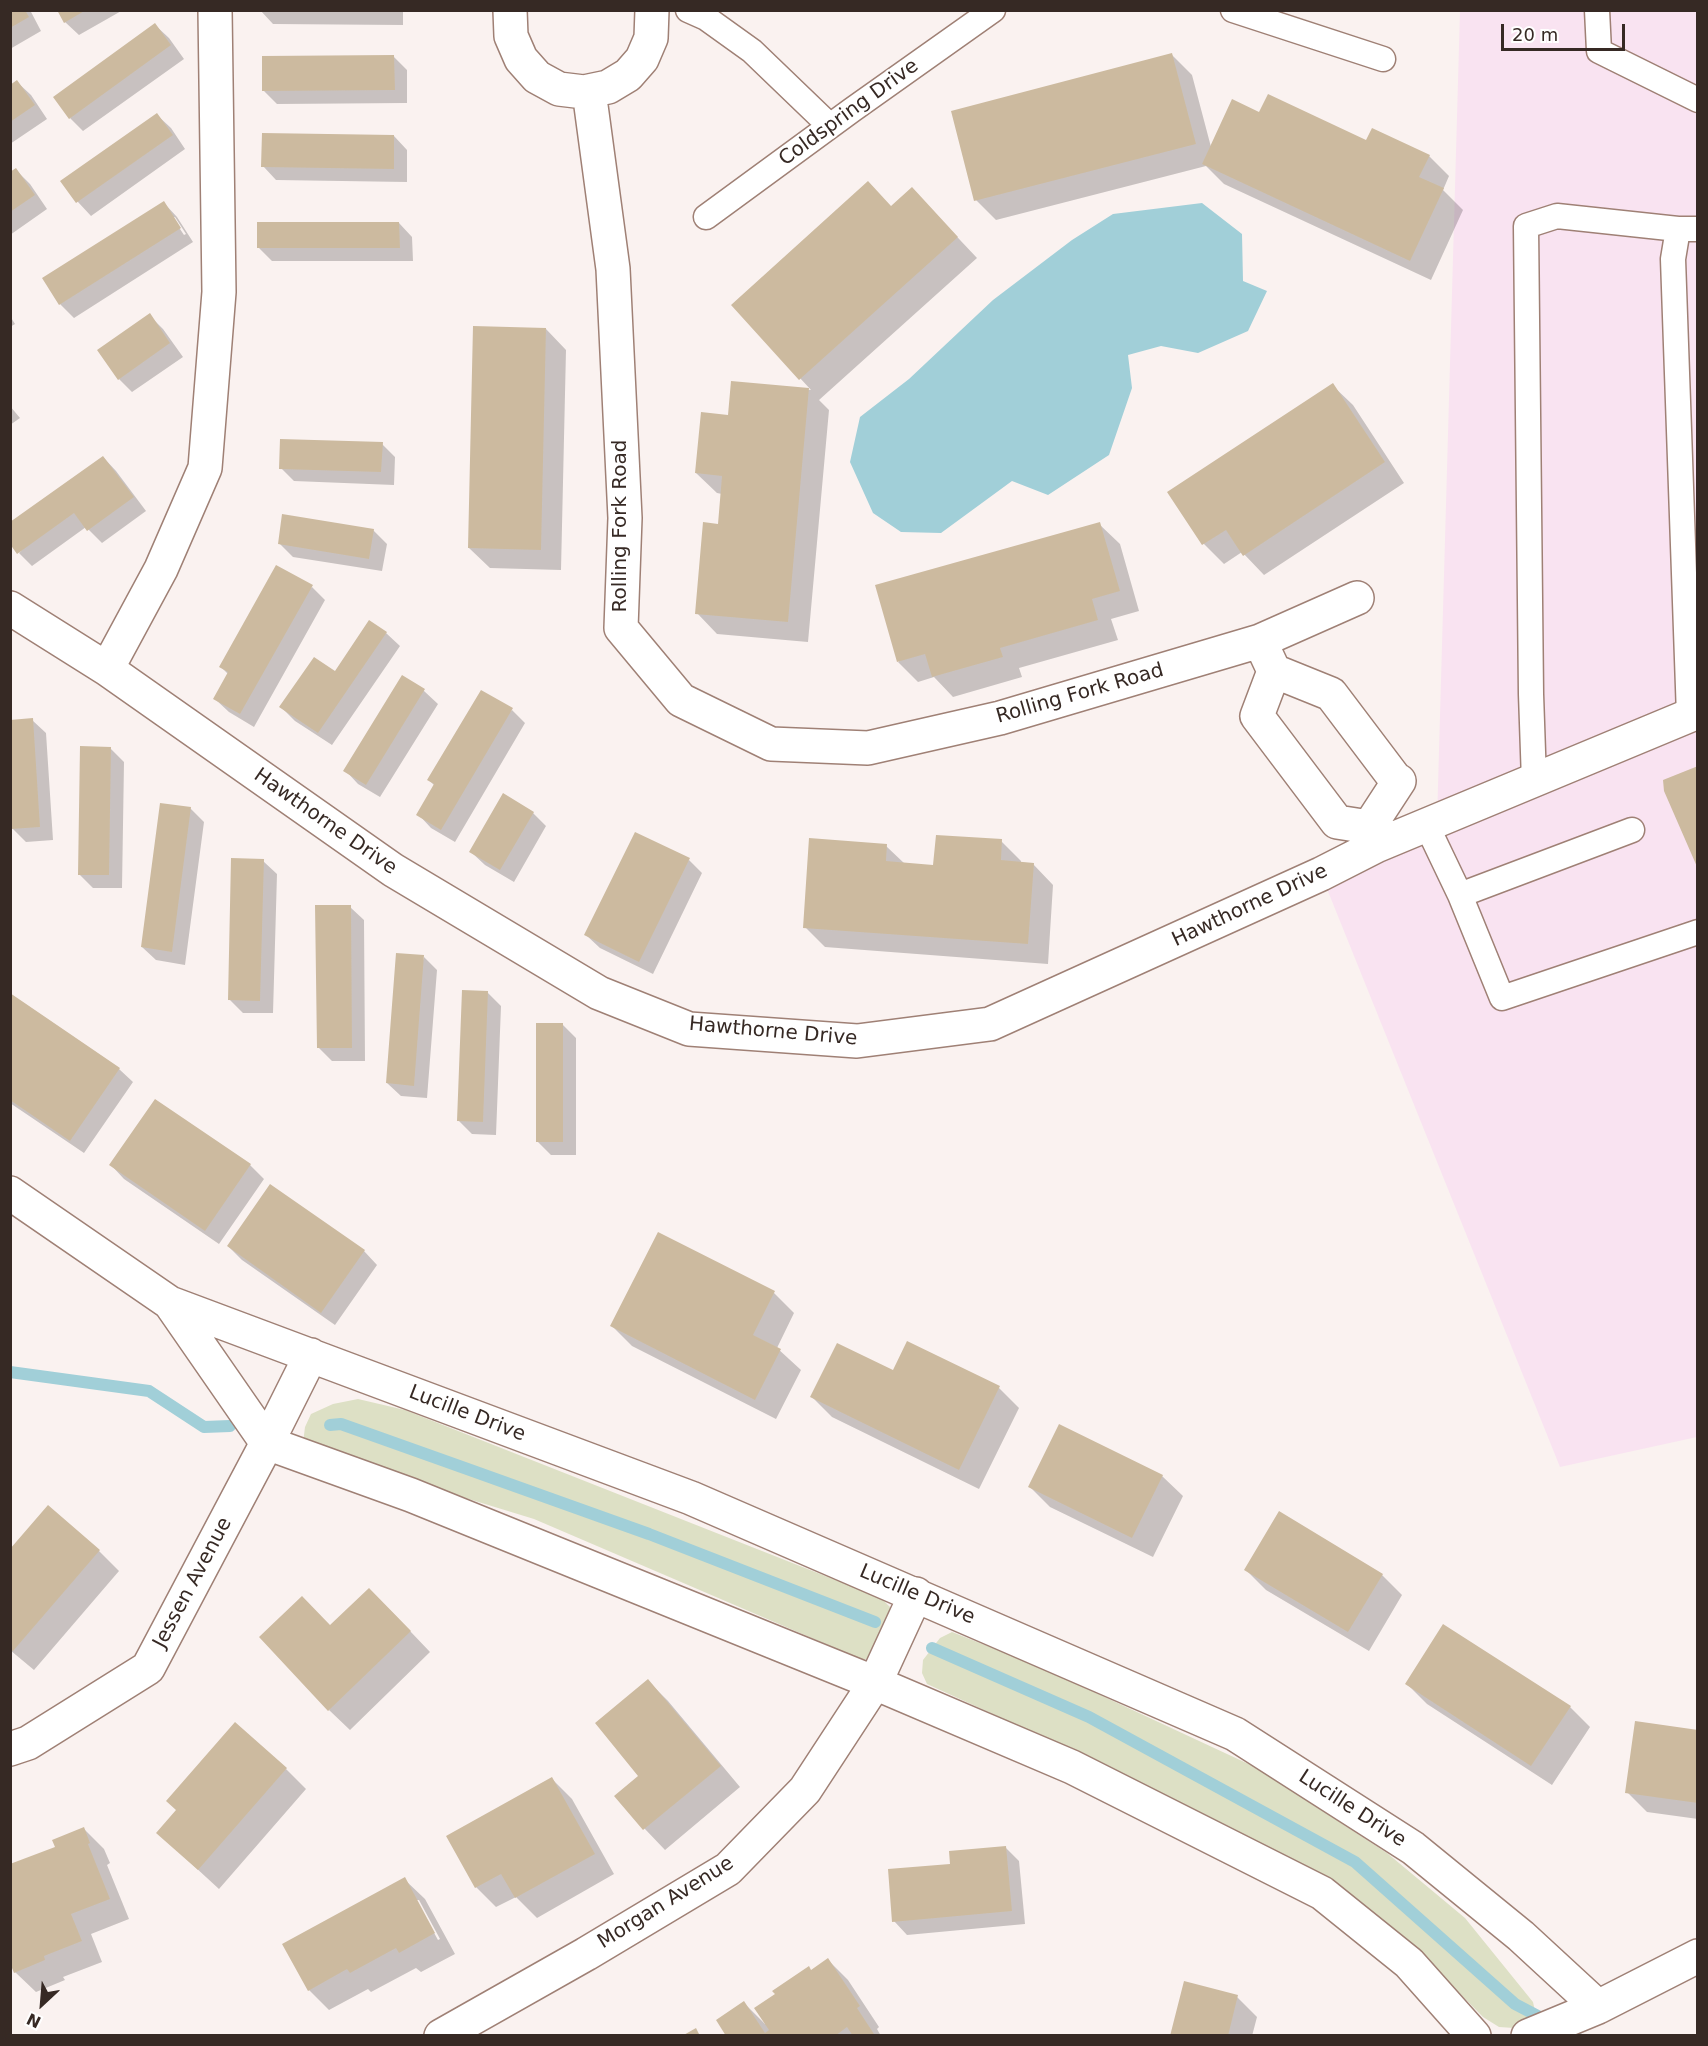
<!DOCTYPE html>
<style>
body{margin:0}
#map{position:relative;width:1708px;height:2046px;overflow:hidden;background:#faf2f0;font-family:"DejaVu Sans",sans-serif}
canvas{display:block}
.frame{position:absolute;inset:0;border:12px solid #362924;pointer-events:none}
.north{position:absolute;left:12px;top:1974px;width:60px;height:60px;-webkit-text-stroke:4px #fff;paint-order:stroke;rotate:206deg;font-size:16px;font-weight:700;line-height:24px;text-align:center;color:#362924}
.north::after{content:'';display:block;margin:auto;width:21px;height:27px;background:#362924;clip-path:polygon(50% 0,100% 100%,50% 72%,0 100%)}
.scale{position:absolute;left:1501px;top:24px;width:124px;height:27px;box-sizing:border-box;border:3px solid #362924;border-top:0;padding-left:8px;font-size:18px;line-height:21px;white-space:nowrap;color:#362924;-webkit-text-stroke:4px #fff;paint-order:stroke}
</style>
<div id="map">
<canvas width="1708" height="2046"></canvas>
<div class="frame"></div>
<div class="north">N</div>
<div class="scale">20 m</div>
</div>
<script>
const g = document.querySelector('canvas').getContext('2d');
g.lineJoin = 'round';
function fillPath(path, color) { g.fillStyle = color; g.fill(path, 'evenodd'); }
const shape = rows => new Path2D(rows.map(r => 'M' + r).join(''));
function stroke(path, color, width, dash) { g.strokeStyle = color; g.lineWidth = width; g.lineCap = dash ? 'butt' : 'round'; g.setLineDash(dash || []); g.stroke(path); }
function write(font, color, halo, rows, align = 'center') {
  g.font = font + ' "DejaVu Sans",sans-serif'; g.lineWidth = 4.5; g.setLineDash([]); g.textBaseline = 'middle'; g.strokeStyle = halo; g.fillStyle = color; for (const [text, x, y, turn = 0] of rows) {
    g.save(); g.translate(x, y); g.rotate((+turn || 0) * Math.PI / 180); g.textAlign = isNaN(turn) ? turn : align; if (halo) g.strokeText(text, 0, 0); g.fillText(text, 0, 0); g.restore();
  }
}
const commercial = shape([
 [1460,11,1697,11,1697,1437,1560,1467,1321,874,1437,821]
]);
const green = shape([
 [358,1399,405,1410,881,1598,891,1608,894,1620,878,1654,863,1660,534,1519,410,1481,303,1443,305,1427,311,1414,333,1404],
 [952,1632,1038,1666,1255,1767,1387,1853,1465,1918,1533,2002,1535,2011,1522,2024,1514,2028,1499,2027,1483,2017,1416,1949,1363,1904,1240,1833,1074,1751,927,1684,922,1673,923,1660,940,1638]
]);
const water = shape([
 [1202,203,1242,234,1243,281,1267,291,1248,331,1198,353,1161,346,1128,355,1132,388,1109,455,1048,495,1012,481,941,533,901,532,873,513,850,462,860,417,909,379,993,300,1072,240,1113,214]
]);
const shadow = shape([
 [10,10,30,10,41,31,10,49],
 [59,10,123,10,79,35,65,22],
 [260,10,403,10,403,25,273,24],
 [155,25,169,38,184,59,83,131,70,118],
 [1172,55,1192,75,1211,147,1260,114,1429,156,1449,176,1443,190,1463,210,1431,280,1224,184,1206,166,996,220,976,200],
 [393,56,407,70,407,103,277,104,264,91],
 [17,82,31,95,47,119,10,144,10,86],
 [157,115,171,128,185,149,91,216,78,202,62,181],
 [394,136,407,150,407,182,276,180,263,166],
 [16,170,30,184,47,209,10,235,10,174],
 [912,189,977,258,819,400,829,410,808,642,717,634,697,613,719,525,722,494,717,493,696,473,729,417,732,382,811,390,733,305,892,207],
 [164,203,177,217,193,242,74,318,60,304,44,278],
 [172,217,175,217,186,234,184,235],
 [399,223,412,237,413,261,272,261,259,248],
 [149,315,163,329,183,357,132,392,119,379],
 [10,316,15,324,10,327],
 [546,329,566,350,561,570,490,568,469,548],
 [1332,385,1353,405,1404,483,1264,575,1242,552,1224,564,1204,544,1169,492],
 [10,406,20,418,10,425],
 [382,444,395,457,394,485,294,481,281,468],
 [103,457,116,471,146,511,102,543,86,527,32,566,19,553],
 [1099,524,1120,544,1139,611,1111,619,1118,640,1019,668,1022,677,953,697,934,677,918,682,898,662],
 [373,530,387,544,382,571,293,557,279,543],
 [312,587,325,600,254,727,229,712,215,699,229,675,221,667],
 [386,633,400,646,332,745,295,721,281,707,335,673],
 [402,677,424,691,438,704,380,797,358,784,345,770],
 [512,710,525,723,455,842,431,828,418,814,435,786,429,780],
 [32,720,46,733,53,840,26,842,12,828,10,721],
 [110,748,124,762,122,888,93,888,79,874],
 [190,808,204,822,185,965,156,960,142,947],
 [533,813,546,826,514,882,485,865,471,852],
 [1001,841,1021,861,1021,863,1033,864,1053,885,1048,964,825,947,805,927,886,846,905,864,934,867],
 [689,860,702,873,653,974,600,948,586,935],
 [263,861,277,874,273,1013,243,1013,229,999],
 [350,907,364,920,365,1061,332,1061,318,1047],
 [424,957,437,970,427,1098,401,1096,387,1083],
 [487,992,501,1006,496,1135,472,1134,458,1120],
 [10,995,119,1069,133,1082,84,1153,10,1103],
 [562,1024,576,1038,576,1155,551,1155,537,1141],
 [155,1101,250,1165,264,1179,219,1244,124,1179,111,1165],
 [228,1246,364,1251,377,1265,335,1325,242,1260],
 [774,1293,794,1313,777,1348,801,1370,776,1419,632,1346,612,1326],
 [894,1372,999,1388,1019,1408,979,1489,832,1417,812,1397],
 [1162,1476,1183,1496,1153,1557,1050,1507,1030,1487],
 [10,1551,99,1551,119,1571,34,1670,10,1650],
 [1246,1570,1382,1575,1402,1595,1369,1651,1266,1590],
 [390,1610,430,1652,350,1730,329,1710],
 [648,1681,668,1701,740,1787,665,1850,645,1829,617,1796,640,1776],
 [1407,1684,1570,1707,1590,1727,1552,1785,1427,1704],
 [1698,1731,1698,1819,1647,1812,1627,1792],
 [286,1769,306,1789,219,1889,158,1833],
 [552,1779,572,1799,614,1874,537,1918,516,1897,496,1907,476,1887],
 [84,1829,104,1849,110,1863,107,1865,129,1919,91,1934,102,1962,63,1977,65,1980,36,1992,15,1972],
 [1005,1847,1019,1861,1025,1924,907,1935,894,1921,952,1865],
 [404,1879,425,1899,455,1954,421,1972,416,1968,371,1992,368,1989,329,2010,309,1990],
 [416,1900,419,1900,440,1939,438,1940],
 [828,1960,848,1980,879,2027,877,2029,881,2036,728,2036,744,2003,765,2024,811,1971],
 [1237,1997,1257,2017,1252,2036,1172,2036]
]);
const stream = shape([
 [10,1372,149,1391,204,1427,230,1426],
 [330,1425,341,1424,473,1471,649,1534,875,1622],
 [932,1648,1089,1717,1355,1862,1515,2004,1576,2036]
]);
const building = shape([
 [10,10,25,10,29,17,10,28],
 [57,10,86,10,64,23],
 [155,23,171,45,69,119,53,97],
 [1172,53,1196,144,974,201,951,111],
 [394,55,395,90,262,91,262,56],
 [17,80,35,105,10,122,10,85],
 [1268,94,1366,140,1372,128,1430,155,1419,177,1444,188,1410,261,1202,164,1232,99,1259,112],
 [157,113,173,135,76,203,60,181],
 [262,133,394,135,394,169,261,167],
 [16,168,35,195,10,212,10,172],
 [868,181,891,206,912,187,958,237,799,380,731,305],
 [164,201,181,228,59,305,42,278],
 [257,222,399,222,400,248,257,248],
 [150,313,170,343,118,380,97,350],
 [473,326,546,328,541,550,468,548],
 [731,381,809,388,788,622,695,614,703,522,718,524,722,476,695,473,701,412,728,415],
 [1333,383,1385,462,1243,556,1226,530,1202,545,1167,492],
 [280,439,383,442,381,472,279,469],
 [103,456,134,497,87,531,74,513,17,554,10,544,10,522],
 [282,514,374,529,369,559,278,544],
 [1100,522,1120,591,1092,599,1098,620,1000,648,1003,657,932,677,925,654,897,662,875,585],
 [276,565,313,585,240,714,213,699,228,672,219,667],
 [369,620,387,632,318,733,279,707,314,657,335,671],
 [402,675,425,689,366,785,343,771],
 [481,690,513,708,441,830,416,815,434,784,427,780],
 [33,718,40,827,11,829,10,720],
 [80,746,111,747,109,875,78,875],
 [1698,766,1698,869,1664,791,1663,780],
 [503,793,534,812,500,870,469,852],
 [160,803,191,807,172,952,141,947],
 [635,832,690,858,639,962,584,935],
 [936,835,1002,839,1001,860,1034,863,1028,944,803,928,809,838,887,844,886,861,933,865],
 [231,858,264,859,260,1001,228,1000],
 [315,905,351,905,352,1048,317,1048],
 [396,953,424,955,414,1086,386,1083],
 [462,990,488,991,483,1122,457,1121],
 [10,993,120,1068,70,1141,10,1100],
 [536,1023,563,1023,563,1142,536,1142],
 [155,1099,251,1164,205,1231,109,1165],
 [270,1184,365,1250,321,1313,227,1246],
 [658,1232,775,1291,753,1335,781,1349,755,1400,610,1326],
 [907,1341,1000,1386,959,1470,810,1397,837,1343,893,1370],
 [1059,1424,1163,1475,1132,1538,1028,1487],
 [48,1505,100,1550,13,1651,10,1649,10,1549],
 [1279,1511,1383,1574,1348,1632,1244,1570],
 [369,1588,411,1631,328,1711,259,1637,302,1596,330,1625],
 [1443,1624,1571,1706,1531,1766,1405,1684],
 [648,1679,721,1766,643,1830,614,1796,638,1776,595,1723],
 [1635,1721,1698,1730,1698,1803,1625,1793],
 [235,1722,287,1768,198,1870,156,1833,176,1810,166,1801],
 [552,1777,595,1854,515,1898,501,1874,475,1888,446,1836],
 [84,1827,90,1843,88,1844,110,1899,71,1914,82,1941,44,1956,45,1960,14,1973,10,1963,10,1864,55,1847,52,1840],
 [1006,1846,1012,1911,892,1922,888,1869,950,1864,949,1851],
 [405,1877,435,1933,399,1953,396,1948,350,1973,347,1969,308,1991,282,1944],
 [828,1958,860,2006,857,2008,874,2034,872,2036,853,2036,847,2027,835,2036,726,2036,716,2020,744,2001,765,2033,769,2030,754,2008,775,1994,772,1991,809,1966,811,1970],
 [1184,1981,1238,1995,1228,2036,1170,2036],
 [696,2028,700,2036,682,2036]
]);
const lane = shape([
 [688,10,706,18,752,51,830,126],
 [1233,10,1383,59],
 [1597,10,1599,51,1698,100],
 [706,217,852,110,993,10],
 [1689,716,1673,259,1678,229,1698,229],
 [1534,781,1531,694,1526,226,1557,216,1678,229],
 [1427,826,1460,895,1502,998,1698,932],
 [1460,895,1632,830]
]);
const street = shape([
 [510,10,511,36,521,59,537,77,559,89,584,92,608,87,628,75,642,59,651,38,652,10],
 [589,91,613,269,625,518,621,628,681,700,771,744,868,748,1000,718,1260,641,1357,598],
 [10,608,107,669,393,870,599,993,689,1029,857,1041,990,1024,1321,874,1376,846,1698,712],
 [1260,641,1274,671,1257,716,1337,822,1369,827],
 [107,669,161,569,205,468,219,292,215,10],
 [1274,671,1331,694,1396,780,1399,781,1369,827],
 [10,1193,170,1303,691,1498,1235,1734,1413,1848,1521,1936,1598,2007],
 [170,1303,267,1443,411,1495,875,1683,1072,1767,1322,1893,1409,1963,1474,2036],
 [10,1749,28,1743,148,1668,267,1443,311,1355],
 [441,2036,586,1954,728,1869,805,1790,875,1683,916,1594],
 [1528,2036,1598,2007,1698,1956]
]);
const streetNames = [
 ["Coldspring Drive",849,113,-36],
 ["Rolling Fork Road",621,526,-90],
 ["Rolling Fork Road",1080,694,-16],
 ["Hawthorne Drive",325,822,35],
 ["Hawthorne Drive",1250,906,-25],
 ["Hawthorne Drive",773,1032,5],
 ["Lucille Drive",467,1414,21],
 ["Jessen Avenue",193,1583,-62],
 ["Lucille Drive",917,1595,23],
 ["Lucille Drive",1352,1809,33],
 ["Morgan Avenue",666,1903,-32]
];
fillPath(commercial, '#f9e3f1');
fillPath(green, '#dde0c5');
fillPath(water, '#a1cfd8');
fillPath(shadow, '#0003');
stroke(stream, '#a1cfd8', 12);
fillPath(building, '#ccba9f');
stroke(lane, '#9f8075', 27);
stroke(street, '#9f8075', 36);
stroke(lane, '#fff', 24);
stroke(street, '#fff', 33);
write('20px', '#362924', '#fff', streetNames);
</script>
